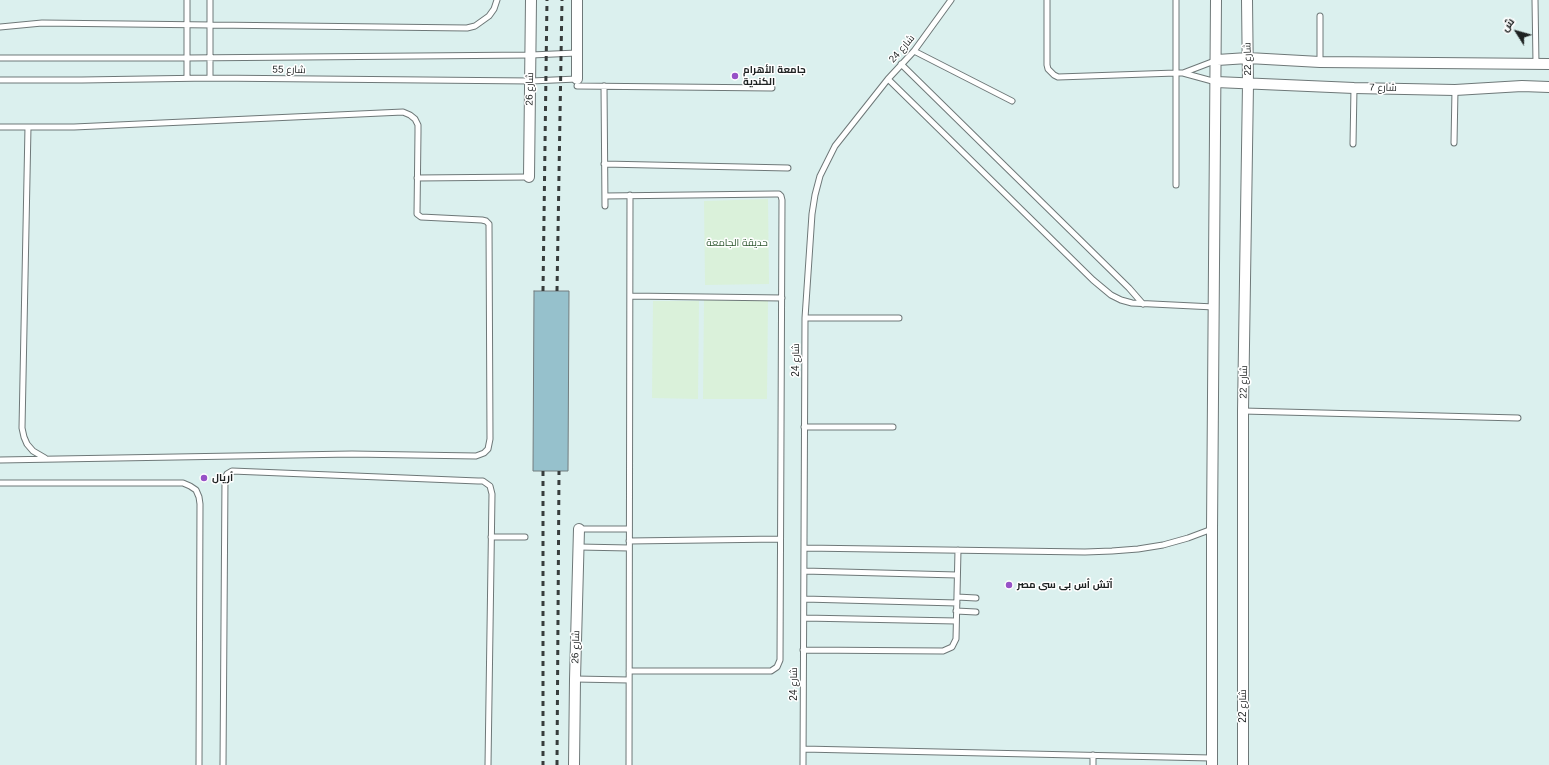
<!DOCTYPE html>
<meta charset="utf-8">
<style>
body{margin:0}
#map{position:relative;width:1549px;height:765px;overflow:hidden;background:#f0fbfa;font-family:Helvetica,Cairo,sans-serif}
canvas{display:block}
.north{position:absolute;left:1497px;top:12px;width:40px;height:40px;-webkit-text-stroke:3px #fff;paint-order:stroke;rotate:307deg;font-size:11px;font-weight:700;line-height:16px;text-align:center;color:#1e2222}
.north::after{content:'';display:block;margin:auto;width:14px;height:18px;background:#1e2222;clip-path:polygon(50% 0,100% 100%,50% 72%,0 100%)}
</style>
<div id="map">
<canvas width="1549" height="765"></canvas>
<div class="north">ش</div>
</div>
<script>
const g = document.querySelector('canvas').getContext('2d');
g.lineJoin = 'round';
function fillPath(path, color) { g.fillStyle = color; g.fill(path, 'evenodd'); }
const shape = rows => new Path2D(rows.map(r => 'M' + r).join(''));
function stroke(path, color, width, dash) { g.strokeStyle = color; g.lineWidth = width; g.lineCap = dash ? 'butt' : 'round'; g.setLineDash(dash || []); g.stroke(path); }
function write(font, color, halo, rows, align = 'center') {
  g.font = font + ' Helvetica,Cairo,sans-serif'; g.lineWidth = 3; g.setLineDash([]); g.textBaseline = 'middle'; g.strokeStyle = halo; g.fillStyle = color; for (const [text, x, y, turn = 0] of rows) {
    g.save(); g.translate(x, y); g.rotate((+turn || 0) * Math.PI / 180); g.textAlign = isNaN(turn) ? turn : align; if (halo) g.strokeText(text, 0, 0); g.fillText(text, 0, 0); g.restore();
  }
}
const built = shape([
 [0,0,1549,0,1549,765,0,765]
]);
const green = shape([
 [768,199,769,284,705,285,704,201],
 [704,300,768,301,767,399,703,399],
 [653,301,699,301,698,399,652,398]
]);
const building = shape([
 [534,291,569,291,568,471,533,471,534,291]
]);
const service = shape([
 [1047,0,1047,65,1048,69,1054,75,1058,77,1176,73,1183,73,1216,82],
 [1535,0,1536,63],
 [1320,16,1320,62],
 [0,27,42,23,467,28,475,26,489,16,494,9,497,0],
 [914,51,1012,101],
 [0,58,187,58,531,55,577,53],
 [901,64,1129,288,1143,304],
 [1183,73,1217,60],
 [187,78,187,0],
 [210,78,210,0],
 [888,79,1093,280,1111,295,1121,300,1132,303,1214,307],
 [0,80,82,80,210,78,531,81,577,79],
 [577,86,772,88],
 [604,86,605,206],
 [0,127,74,127,403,112,410,115,415,119,418,125,418,132,417,214,421,217,482,220,486,221,489,224,490,439,488,449,484,453,476,456,352,454,0,460],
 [28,127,22,428,24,437,27,444,33,451,45,458],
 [1454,143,1455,90],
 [1353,144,1354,88],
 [604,164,788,168],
 [417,178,529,177],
 [1176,185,1176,0],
 [605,196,775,194,779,194,781,196,782,200,780,660,777,667,771,671,629,671],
 [630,296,782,298],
 [805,318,899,318],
 [1243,411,1518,418],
 [804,427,893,427],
 [0,483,183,483,190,486,196,490,199,497,200,504,199,765],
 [579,529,629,529],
 [491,537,525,537],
 [629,541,780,539],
 [579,547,629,548],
 [804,548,1085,552,1112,551,1138,549,1163,545,1188,538,1212,529],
 [804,571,957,575],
 [957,597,976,598],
 [804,599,957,603],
 [956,611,976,612],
 [804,618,956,621],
 [803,650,943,651,952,647,956,639,958,550],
 [575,679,629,680],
 [803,749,1211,758],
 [223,765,225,478,227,474,232,471,478,481,483,481,490,486,492,494,488,765],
 [629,765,630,195],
 [803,765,805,318,812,214,815,195,820,176,835,146,888,79,914,51,951,0],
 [1093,765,1093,755]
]);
const minor = shape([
 [1217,60,1248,58,1320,62,1549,64],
 [577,79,577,0],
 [1216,82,1354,88,1455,90,1522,86,1549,87],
 [529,177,531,0],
 [574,765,575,679,579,529],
 [1212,765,1212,529,1216,0],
 [1243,765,1243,411,1248,84,1247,0]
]);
const rail = shape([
 [543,291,547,0],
 [557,291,562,0],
 [543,471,543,765],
 [557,765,559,471]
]);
const markers = [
 [735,76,4,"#9752c7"],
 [204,478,4,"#9752c7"],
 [1009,585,4,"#9752c7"]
];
const streetNames = [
 ["شارع 24",902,49,-49],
 ["شارع 22",1248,59,-91],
 ["شارع 55",289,70,1],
 ["شارع 7",1383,88,1],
 ["شارع 26",530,89,-89],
 ["شارع 24",796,360,-90],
 ["شارع 22",1244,382,-89],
 ["شارع 26",576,647,-88],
 ["شارع 24",794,684,-90],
 ["شارع 22",1243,706,-90]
];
const poiNames = [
 ["جامعة الأهرام",743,70],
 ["الكندية",743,82],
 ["أريال",212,478],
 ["أتش أس بى سى مصر",1017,585]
];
const parkNames = [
 ["حديقة الجامعة",737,243]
];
fillPath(built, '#dbf0ee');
fillPath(green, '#daf1da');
fillPath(building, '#96c1cc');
stroke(building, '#737d7f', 1);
stroke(service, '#6e7878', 7);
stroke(minor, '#6e7878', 12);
stroke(service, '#fff', 5);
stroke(minor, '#fff', 10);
stroke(rail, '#373c3c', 3, [5, 5]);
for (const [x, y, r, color] of markers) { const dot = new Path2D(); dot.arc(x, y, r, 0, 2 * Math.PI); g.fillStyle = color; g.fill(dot); stroke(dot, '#fff', 1.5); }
write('10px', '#1e2222', '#fff', streetNames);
write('bold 10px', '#1e2222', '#fff', poiNames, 'left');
write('10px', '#2c552e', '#fff', parkNames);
</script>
